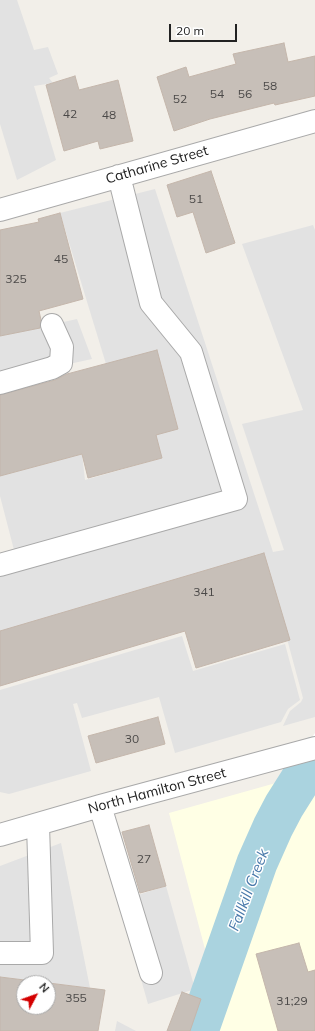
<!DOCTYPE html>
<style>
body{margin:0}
#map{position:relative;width:315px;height:1031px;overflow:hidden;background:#f2efe9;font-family:Mulish,sans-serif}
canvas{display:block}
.north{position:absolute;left:16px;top:975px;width:40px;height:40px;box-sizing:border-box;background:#fff;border:1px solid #a7a7a7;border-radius:50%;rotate:49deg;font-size:11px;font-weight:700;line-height:16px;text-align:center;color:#222}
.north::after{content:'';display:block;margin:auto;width:14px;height:18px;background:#d40000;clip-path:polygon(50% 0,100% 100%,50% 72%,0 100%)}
.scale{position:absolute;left:169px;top:24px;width:68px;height:18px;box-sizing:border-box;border:2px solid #222;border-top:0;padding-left:5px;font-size:12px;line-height:14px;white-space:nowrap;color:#222;-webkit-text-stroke:3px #fff;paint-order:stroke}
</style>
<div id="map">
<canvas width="315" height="1031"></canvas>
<div class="north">N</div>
<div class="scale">20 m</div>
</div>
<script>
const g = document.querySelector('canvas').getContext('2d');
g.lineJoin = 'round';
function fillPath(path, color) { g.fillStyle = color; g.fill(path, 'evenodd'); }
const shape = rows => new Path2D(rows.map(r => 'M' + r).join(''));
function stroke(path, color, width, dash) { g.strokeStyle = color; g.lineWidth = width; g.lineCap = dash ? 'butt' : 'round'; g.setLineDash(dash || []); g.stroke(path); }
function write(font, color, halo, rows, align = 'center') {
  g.font = font + ' Mulish,sans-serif'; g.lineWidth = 3; g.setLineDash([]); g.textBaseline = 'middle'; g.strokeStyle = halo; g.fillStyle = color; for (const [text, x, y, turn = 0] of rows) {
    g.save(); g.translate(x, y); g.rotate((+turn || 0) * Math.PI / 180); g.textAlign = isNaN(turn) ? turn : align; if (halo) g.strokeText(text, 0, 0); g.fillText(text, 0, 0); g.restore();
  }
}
const education = shape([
 [315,772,315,1031,206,1031,223,985,210,968,169,813]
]);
const parking = shape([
 [0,0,17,0,34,50,48,47,58,74,49,78,53,83,34,86,56,160,17,180,0,124],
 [155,189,273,552,284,550,242,424,303,410,242,244,313,225,315,230,315,717,283,726,290,711,301,702,303,698,264,554,0,632,0,553,14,550,0,496,0,476,82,454,85,480,162,458,106,364,60,213],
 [77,319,92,359,0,379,0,336],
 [182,636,193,671,285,644,300,700,288,709,281,722,175,753,159,697,82,718,77,703,73,704,91,771,9,794,0,792,0,690],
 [61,843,90,988,0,977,0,866],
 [166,886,195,989,148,1004,119,901],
 [117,1021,136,1031,115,1031]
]);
const pier = shape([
 [315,733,315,772,282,781,302,752],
 [244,861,269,877,259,903,234,886]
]);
const river = shape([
 [198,1031,257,863,273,827,284,806,315,757]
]);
const building = shape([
 [284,43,288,62,315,56,315,96,275,105,274,103,210,119,174,131,157,77,186,67,189,77,236,64,233,54,284,43],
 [75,76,79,90,118,80,133,141,100,149,98,141,64,151,46,85,75,76],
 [211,171,235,243,206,253,193,212,177,217,167,185,211,171],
 [60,213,83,299,39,311,41,320,40,328,0,336,0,230,39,222,38,219,60,213],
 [157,350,178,429,156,435,162,458,88,478,82,454,0,476,0,395,55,380,67,374,157,350],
 [264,553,290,640,196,668,185,631,0,686,0,631,264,553],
 [158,717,165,744,96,763,88,736,158,717],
 [149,825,166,886,140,893,122,832,149,825],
 [299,943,308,972,315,970,315,1031,278,1031,256,954,299,943],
 [0,977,105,990,98,1031,0,1031,0,977],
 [24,983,48,983,48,1007,24,1007,24,983],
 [182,992,201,999,190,1031,167,1031,182,992]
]);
const minor = shape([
 [0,210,315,121],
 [0,383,52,368,61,363,62,347,52,325],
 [0,565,236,499,191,352,151,303,119,176],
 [100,806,151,973],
 [0,835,100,806,315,748],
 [0,953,42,953,38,825]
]);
const numberNames = [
 ["58",270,86],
 ["54",217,94],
 ["56",245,94],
 ["52",180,99],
 ["42",70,114],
 ["48",109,115],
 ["51",196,199],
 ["45",61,259],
 ["325",16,279],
 ["341",204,592],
 ["30",132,739],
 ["27",144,859],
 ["355",76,998],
 ["31;29",292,1001]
];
const streetNames = [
 ["Catharine Street",157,165,-16],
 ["North Hamilton Street",157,791,-15]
];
const waterNames = [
 ["Fallkill Creek",249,890,-69]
];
fillPath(education, '#ffffe5');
fillPath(parking, '#e2e2e2');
fillPath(pier, '#fff');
stroke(river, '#aad3df', 41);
fillPath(building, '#c7bfb8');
stroke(building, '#c4b6ab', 1);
stroke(minor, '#a9a9a9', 24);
stroke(minor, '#fff', 22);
write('12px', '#4b4948', null, numberNames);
write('14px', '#222', '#fff', streetNames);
write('italic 15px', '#4a7aab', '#fff', waterNames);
</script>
